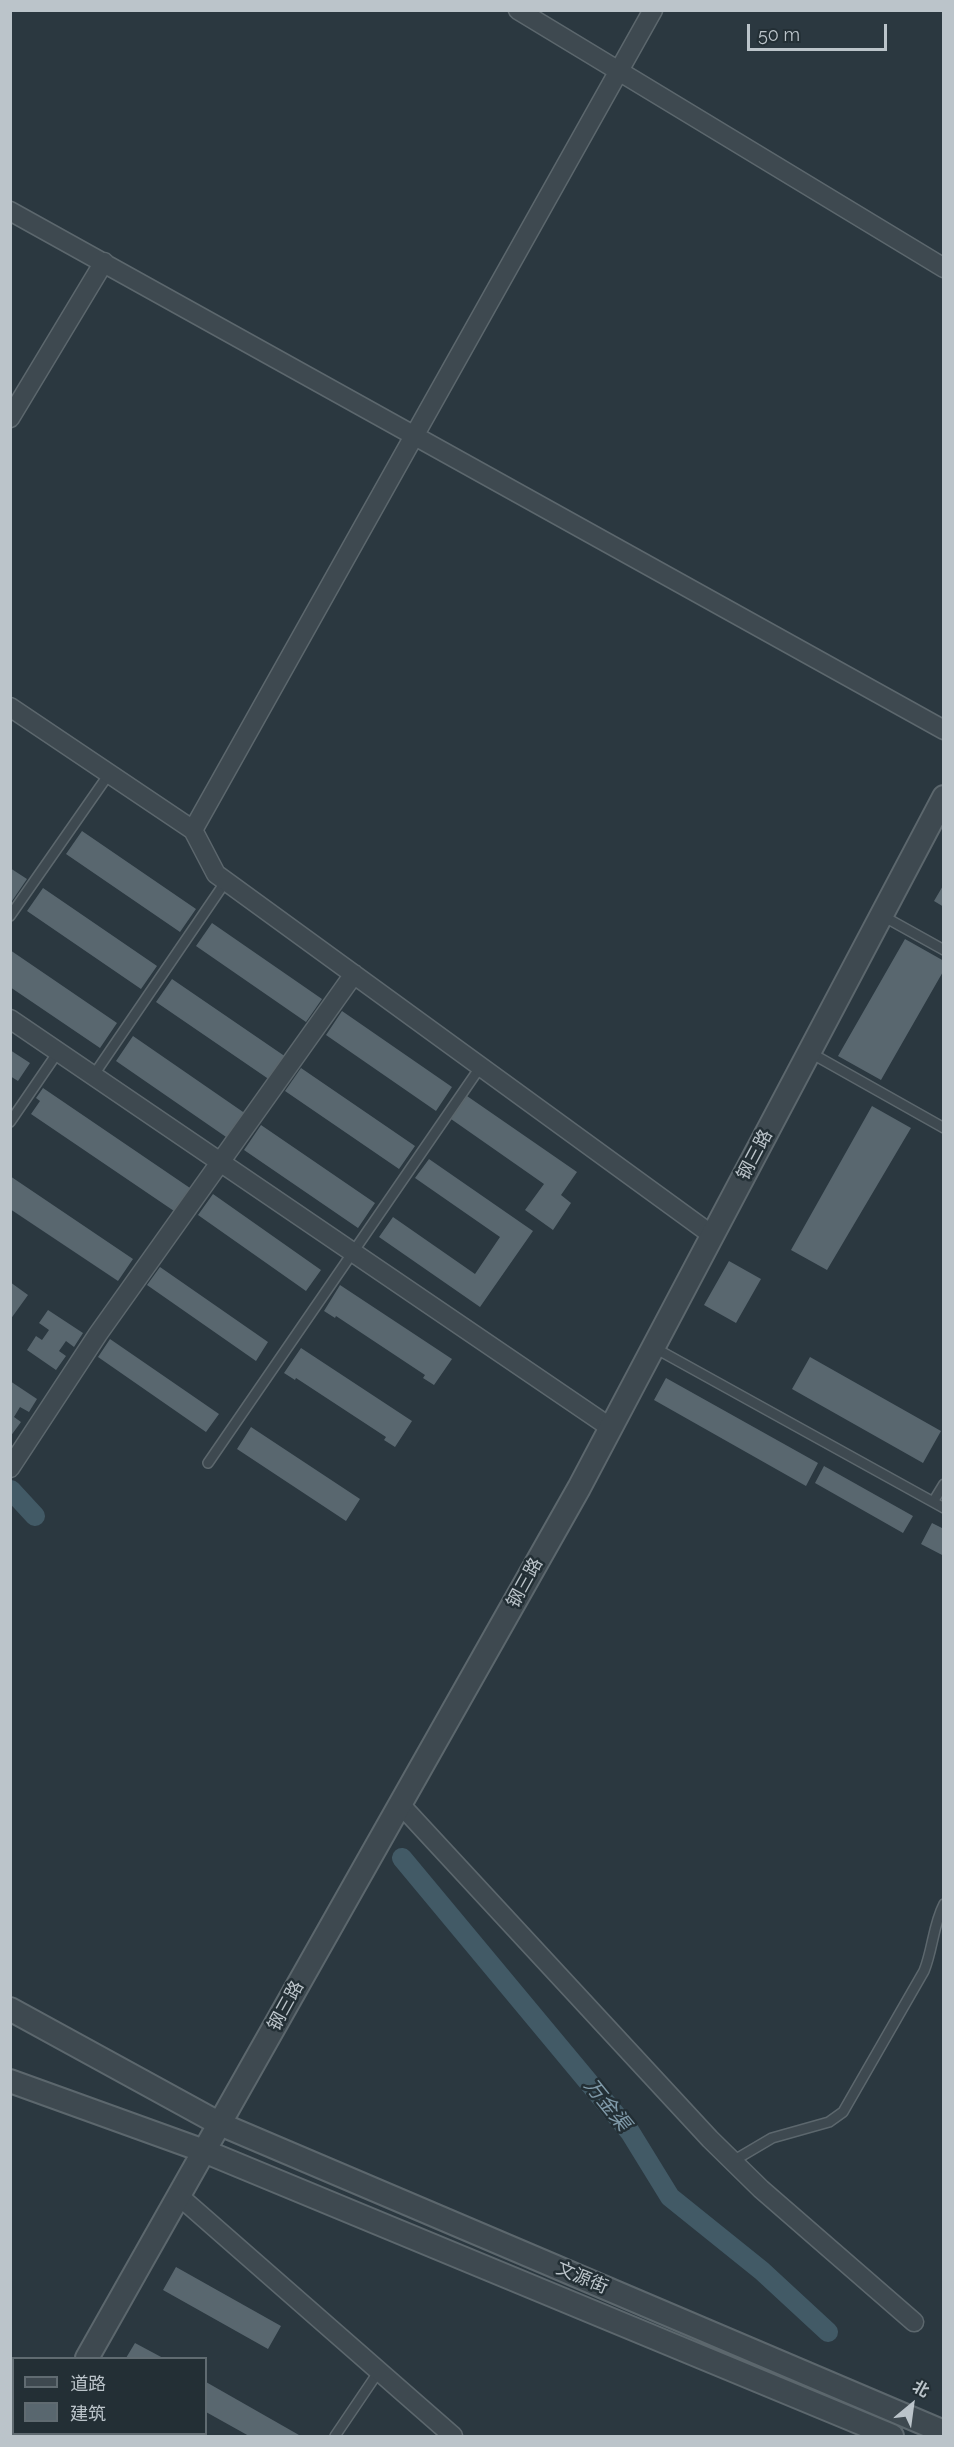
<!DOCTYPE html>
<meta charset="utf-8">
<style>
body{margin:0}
#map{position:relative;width:954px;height:2447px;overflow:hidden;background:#2b3840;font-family:Raleway,"Noto Sans SC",sans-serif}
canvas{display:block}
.frame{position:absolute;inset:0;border:12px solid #bbc4ca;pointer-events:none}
.legend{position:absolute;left:12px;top:2357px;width:195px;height:78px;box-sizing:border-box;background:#232f35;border:2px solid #606b71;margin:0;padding:8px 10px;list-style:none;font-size:18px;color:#bbc4ca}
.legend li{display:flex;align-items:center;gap:12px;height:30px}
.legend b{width:30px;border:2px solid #606b71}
.north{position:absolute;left:882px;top:2375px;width:60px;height:60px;-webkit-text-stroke:4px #232f35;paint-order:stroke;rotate:29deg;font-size:16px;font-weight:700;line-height:24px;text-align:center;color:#bbc4ca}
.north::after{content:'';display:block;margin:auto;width:21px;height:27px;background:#bbc4ca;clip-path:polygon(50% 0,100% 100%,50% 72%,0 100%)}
.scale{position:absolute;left:747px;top:24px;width:140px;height:27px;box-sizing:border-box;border:3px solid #bbc4ca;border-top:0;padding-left:8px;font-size:18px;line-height:21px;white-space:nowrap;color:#bbc4ca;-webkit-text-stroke:4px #232f35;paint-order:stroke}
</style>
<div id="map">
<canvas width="954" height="2447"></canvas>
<div class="frame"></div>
<ul class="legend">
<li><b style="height:8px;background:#3e4950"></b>道路</li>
<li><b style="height:16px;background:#59676f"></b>建筑</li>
</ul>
<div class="north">北</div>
<div class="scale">50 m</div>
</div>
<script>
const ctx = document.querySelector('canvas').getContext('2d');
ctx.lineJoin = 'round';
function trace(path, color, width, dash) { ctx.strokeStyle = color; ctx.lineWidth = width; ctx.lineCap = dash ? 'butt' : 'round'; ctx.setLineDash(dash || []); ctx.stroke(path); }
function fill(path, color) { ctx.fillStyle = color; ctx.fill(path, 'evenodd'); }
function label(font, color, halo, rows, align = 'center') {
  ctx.font = font + ' Raleway,"Noto Sans SC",sans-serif'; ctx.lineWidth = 5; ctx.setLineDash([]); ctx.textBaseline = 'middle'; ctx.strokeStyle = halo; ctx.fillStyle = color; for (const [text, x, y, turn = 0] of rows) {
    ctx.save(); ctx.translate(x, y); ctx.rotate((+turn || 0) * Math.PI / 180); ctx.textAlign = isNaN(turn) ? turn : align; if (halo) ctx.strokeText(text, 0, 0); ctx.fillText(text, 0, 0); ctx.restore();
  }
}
const canal = new Path2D(`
 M11,1490L35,1516
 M402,1858L630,2132L670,2197L762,2271L828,2332`);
const building = new Path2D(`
 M82,831L196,909L180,932L66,854Z
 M10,868L27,879L12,901L10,900Z
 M944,884V907L934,901Z
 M43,888L157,966L141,989L27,911Z
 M212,923L322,999L306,1022L196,946Z
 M905,939L944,961V970L881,1080L838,1056Z
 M10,950L117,1023L100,1048L10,987Z
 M172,979L286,1057L270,1080L156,1002Z
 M342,1011L452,1087L436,1111L326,1035Z
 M133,1036L246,1114L229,1139L116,1061Z
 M10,1050L30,1063L18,1081L10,1076Z
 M301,1068L415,1146L399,1169L285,1091Z
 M43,1088L190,1188L174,1211L31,1114L40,1101L36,1098Z
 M467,1096L577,1172L561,1195L571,1203L553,1230L525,1210L544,1184L451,1119Z
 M872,1106L911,1128L827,1270L791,1250Z
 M261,1125L375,1203L358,1228L244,1150Z
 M429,1159L533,1231L480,1307L379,1237L393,1217L475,1274L500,1237L415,1178Z
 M10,1176L133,1259L118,1281L10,1209Z
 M213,1194L321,1270L306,1291L198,1215Z
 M729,1261L761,1279L736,1323L704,1305Z
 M160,1267L268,1342L256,1361L147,1285Z
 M10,1282L28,1295L10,1320Z
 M340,1285L452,1359L434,1385L423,1378L425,1375L336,1316L335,1318L324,1311Z
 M48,1310L83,1333L74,1347L66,1341L59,1351L66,1356L56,1370L27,1350L36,1336L42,1340L49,1330L39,1323Z
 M110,1339L219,1414L206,1432L98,1357Z
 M301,1348L412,1421L395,1447L384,1440L386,1437L296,1378L295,1380L284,1373Z
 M810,1357L941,1431L923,1463L792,1389Z
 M666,1378L818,1463L806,1486L654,1400Z
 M10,1381L37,1399L29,1412L20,1407L14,1417L21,1422L10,1437Z
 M251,1427L360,1499L346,1521L237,1449Z
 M824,1466L913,1516L903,1533L815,1483Z
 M932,1523L944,1529V1556L921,1544Z
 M176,2267L281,2326L268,2349L163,2290Z
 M135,2343L163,2358H126Z
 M206,2382L299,2435L298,2436H249L206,2412Z
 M84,2434H128L133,2436H82Z`);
const service = new Path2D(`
 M881,915L944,950
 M10,916L109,774
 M809,1052L944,1128
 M93,1076L226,881
 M10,1122L58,1052
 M653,1347L944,1508
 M208,1463L481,1066
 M933,1502L944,1484
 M733,2161L772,2138L829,2122L843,2112L924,1971C933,1949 933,1925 944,1904
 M335,2436L379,2371`);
const minor = new Path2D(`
 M518,10L944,268
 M10,211L944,730
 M10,418L104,262
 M10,707L193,830L216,874L712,1235
 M193,830L653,10
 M10,1019L611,1428
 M10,1468L98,1334L354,974
 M400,1804L710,2139L761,2189L914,2322
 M179,2196L453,2436`);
const tertiary = new Path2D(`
 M10,2009L220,2124L944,2432
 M10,2081L204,2151L892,2436
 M87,2358L579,1488L944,797
 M43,2436L45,2434`);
const streetNames = [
 ["钢三路",755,1155,-62],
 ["钢三路",525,1583,-61],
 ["钢三路",286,2006,-61],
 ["文源街",582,2278,23]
];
const waterNames = [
 ["万金渠",607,2105,51]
];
trace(canal, '#425a66', 20);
fill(building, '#59676f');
trace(service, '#5c676d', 12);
trace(minor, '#5c676d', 21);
trace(tertiary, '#5c676d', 26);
trace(service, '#3e4950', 9);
trace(minor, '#3e4950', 18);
trace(tertiary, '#3e4950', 22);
label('18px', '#bbc4ca', '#232f35', streetNames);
label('italic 20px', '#809aa9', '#232f35', waterNames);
</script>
